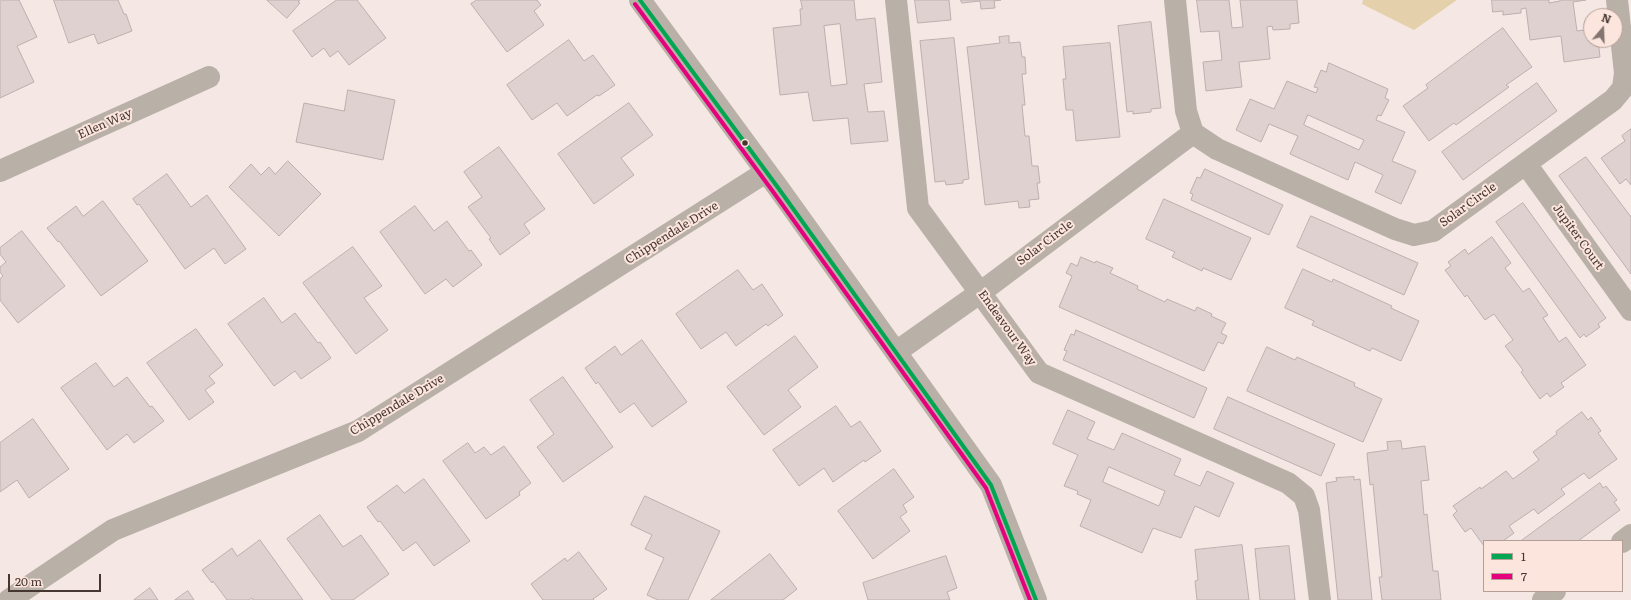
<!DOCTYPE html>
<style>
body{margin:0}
#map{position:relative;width:1631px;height:600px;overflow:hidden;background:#f5e8e4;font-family:Literata,serif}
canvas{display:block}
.legend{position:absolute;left:1483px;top:540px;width:140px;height:52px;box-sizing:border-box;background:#fce5dd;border:1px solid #b39f98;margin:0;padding:5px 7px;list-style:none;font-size:12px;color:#453631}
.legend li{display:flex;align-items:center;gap:8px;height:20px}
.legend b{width:20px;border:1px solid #b39f98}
.north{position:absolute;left:1583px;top:8px;width:40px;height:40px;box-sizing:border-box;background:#fce5dd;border:1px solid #b39f98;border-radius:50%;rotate:19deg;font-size:11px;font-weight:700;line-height:16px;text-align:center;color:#453631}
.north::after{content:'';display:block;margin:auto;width:14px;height:18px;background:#837470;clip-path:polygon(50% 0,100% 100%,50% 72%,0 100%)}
.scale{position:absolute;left:8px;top:574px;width:93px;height:18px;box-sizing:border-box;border:2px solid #453631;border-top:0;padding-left:5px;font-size:12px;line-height:14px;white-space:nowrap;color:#453631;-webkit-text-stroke:3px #fce5dd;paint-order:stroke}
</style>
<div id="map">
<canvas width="1631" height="600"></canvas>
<ul class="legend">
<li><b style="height:5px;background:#00a651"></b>1</li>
<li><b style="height:5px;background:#e5007d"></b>7</li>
</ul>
<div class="north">N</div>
<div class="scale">20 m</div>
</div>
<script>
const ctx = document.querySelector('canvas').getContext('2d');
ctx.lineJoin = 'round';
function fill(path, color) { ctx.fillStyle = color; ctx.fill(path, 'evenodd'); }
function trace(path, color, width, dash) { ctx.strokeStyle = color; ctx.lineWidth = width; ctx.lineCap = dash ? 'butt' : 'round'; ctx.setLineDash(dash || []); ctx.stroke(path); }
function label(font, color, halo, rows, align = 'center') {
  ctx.font = font + ' Literata,serif'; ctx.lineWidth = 4; ctx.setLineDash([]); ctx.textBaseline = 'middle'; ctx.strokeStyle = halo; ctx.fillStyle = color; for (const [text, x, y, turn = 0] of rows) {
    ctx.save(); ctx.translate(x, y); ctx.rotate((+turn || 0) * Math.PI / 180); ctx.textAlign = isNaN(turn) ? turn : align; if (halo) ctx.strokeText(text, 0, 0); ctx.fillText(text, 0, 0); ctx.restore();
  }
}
const green = new Path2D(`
 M1363,0H1457L1414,30L1362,4Z`);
const building = new Path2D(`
 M1,0H19L37,37L17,46L34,82L0,98V1Z
 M54,0H118L124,14H126L132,31L98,44L94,34L69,43Z
 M267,0H300L298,2L300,3L287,18Z
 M337,0H357L386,38L349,65L338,51L330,57L324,48L312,57L293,31Z
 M477,0H537L541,5L534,11L544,25L507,52L471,4Z
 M801,0H854L856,20L875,18L882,82L864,84L868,112L884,111L888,141L851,144L848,118L813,121L808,92L780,95L773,28L801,25L800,9H802ZM840,24L847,84L831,86L824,26Z
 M915,0H949L951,20L918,23Z
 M961,0H1001L994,1L995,8L981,9L980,1L962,3Z
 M1197,0H1229L1232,28L1243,27L1240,0H1297L1299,23L1290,24V29L1273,30L1272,26L1267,27L1270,59L1239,62L1242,87L1206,91L1203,62L1222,60L1219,31L1201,32Z
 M1492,0H1549V3L1560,1V0H1586L1573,2L1577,31L1591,29V40H1598L1600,57L1564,62L1561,36L1530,40L1526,8L1521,9V13L1503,15V11L1493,12Z
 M1151,22L1161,108L1151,109V112L1133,114V111L1127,112L1118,26Z
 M1503,28L1532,67L1506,85L1509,87L1456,125L1454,123L1429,141L1403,106L1428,88L1426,85Z
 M1009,36V43L1020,42L1022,57H1025L1026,74H1022L1025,105H1022L1025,136H1029L1032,166H1038L1040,183H1037L1039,199L1029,200L1030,207L1019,208L1018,201L985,205L967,47L1000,43L999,37Z
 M954,38L969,179L963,180V183L946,185L945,181L935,182L920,41Z
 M569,40L584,61L593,55L615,85L599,96L597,95L567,116L557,103L532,120L507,85Z
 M1110,43L1120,137L1076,141L1073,110H1066L1063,79H1066L1063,47Z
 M1329,63L1388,89L1385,98L1389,100L1381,116L1378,115L1376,120L1405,132L1392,161L1416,171L1401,204L1375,192L1383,175L1355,162L1348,180L1290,154L1298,136L1269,124L1261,142L1236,130L1250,99L1274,109L1287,81L1316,93L1318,88L1314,87L1321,70L1326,72ZM1308,115L1364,140L1359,150L1304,125Z
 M1537,83L1557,111L1463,180L1442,152Z
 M348,90L395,100L383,160L296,142L304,103L344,111Z
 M629,103L653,135L621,158L634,175L594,204L558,154Z
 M1631,129V185L1626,179L1620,184L1601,158L1625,141L1622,136Z
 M499,147L545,209L524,224L530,233L500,255L489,239L491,238L468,207L482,197L464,172Z
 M1586,157L1631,217V274L1559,176Z
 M288,161L321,194L279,236L229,187L251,164L261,175L269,167L275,174Z
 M1205,169L1283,205L1269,235L1191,200L1193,194L1190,193L1197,177L1200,178Z
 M167,174L191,207L207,195L246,249L225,264L214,248L185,269L139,204L137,205L133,199Z
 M1164,199L1251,238L1231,280L1203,268L1202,271L1172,257L1175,252L1146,239Z
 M103,201L148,261L101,296L59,241L58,242L47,228L76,206L83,216Z
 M1523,203L1606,318L1598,324L1600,327L1586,337L1584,334L1580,338L1496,222Z
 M415,206L434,231L447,221L469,251L471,250L482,265L453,287L446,279L425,294L380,232Z
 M1311,216L1418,263L1404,295L1297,247Z
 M22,231L65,286L18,323L0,300V279L3,276L0,272V267L6,262L0,254V248Z
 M1492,237L1511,263L1505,268L1523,292L1529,288L1548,315L1543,318L1559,342L1566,337L1586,365L1561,383L1564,387L1550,397L1547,393L1540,399L1521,372L1523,370L1505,346L1513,340L1494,314L1485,320L1467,295L1465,297L1445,270L1451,266L1448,262L1465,249L1468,254Z
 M353,247L382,286L364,298L388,330L356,354L303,283Z
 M1081,257L1095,263L1096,261L1113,268L1110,273L1138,286L1137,289L1165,302L1167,299L1195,311L1197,307L1212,314L1211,316L1226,323L1221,333L1227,336L1223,344L1218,342L1204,371L1059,307L1072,276L1066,273L1071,263L1077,266Z
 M1303,269L1332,282L1333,279L1392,306L1391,308L1419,321L1401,361L1372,348L1370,351L1312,325L1314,321L1285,308Z
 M738,270L753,290L762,284L783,315L768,326L766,324L736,346L726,332L701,349L676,314Z
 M264,298L282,323L295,313L318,343L320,342L331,358L301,379L295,371L274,386L228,324Z
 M196,329L223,365L209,376L215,383L205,390L214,402L189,420L147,363Z
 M1076,330L1207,388L1194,418L1063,360L1067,351L1064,350L1071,334L1074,335Z
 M795,336L818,367L788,390L801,407L764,435L727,387Z
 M642,340L687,402L652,427L634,403L620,413L598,382L596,384L585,368L615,346L621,355Z
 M1267,347L1295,360L1297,357L1355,383L1354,386L1382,399L1363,442L1247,391Z
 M96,363L114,387L127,377L150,407L152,406L164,421L134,443L127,434L107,450L61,388Z
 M563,377L613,447L563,482L537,447L554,434L530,400Z
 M1228,397L1335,444L1321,476L1214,429Z
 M836,406L851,427L860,421L881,451L865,462L864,460L833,482L824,468L799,486L773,450Z
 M1068,410L1095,422L1087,439L1114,450L1122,433L1181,459L1174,475L1200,486L1207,471L1234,483L1219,517L1195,506L1181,538L1153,528L1142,553L1080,526L1091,500L1077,494L1078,491L1064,486L1078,455L1053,444ZM1109,467L1165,491L1159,506L1103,482Z
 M1582,412L1588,420L1591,417L1601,431L1598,433L1617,459L1589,479L1584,473L1561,489L1565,494L1538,514L1534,509L1509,526L1514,533L1503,541H1484V546L1471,528L1465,532L1453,515L1457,511L1453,506L1480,487L1481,489L1506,471L1513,479L1539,460L1533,452L1557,434L1556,432Z
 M33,419L69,469L29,498L17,480L0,492V443Z
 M1401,441L1402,449L1425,446L1429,480L1421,481L1424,515L1427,514L1433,571H1438L1441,600H1382L1379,577H1382L1373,484L1370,485L1367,453L1388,450L1387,442Z
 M468,443L475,453L484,447L491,455L504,446L531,483L519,492L520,495L486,519L443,461Z
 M894,469L914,497L903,505L907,512L900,517L910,531L873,559L838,511Z
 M1354,477V480L1360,479L1372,600H1338L1326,483L1337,481L1336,478Z
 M424,479L470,541L434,566L416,542L403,551L380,521L378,522L367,507L397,485L404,493Z
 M1600,483L1603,488L1606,486L1617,500L1614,502L1620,510L1578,541H1521Z
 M645,496L720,531L688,600H658L647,595L664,558L645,549L652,535L631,525Z
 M320,515L343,547L361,535L389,574L353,600H332L287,539Z
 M260,540L303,600H253L252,598L249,600H227L213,581L212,583L202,570L232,548L237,556Z
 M1242,545L1249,600H1197L1195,581L1198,580L1195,550Z
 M1289,546L1295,600H1260L1255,549Z
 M579,552L607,589L593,599L594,600H543L531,584L565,558L567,561Z
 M770,554L797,589L783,600H711Z
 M946,556L957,588L947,592L950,600H868L863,583Z
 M150,588L158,600H134Z
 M188,591L194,600H175Z`);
const minor = new Path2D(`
 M640,0L779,189L991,485L1036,600
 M896,0L918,208L1039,373L1288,483L1304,496L1309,510L1320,600
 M1175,0L1186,111L1193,133L1217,149L1395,229L1414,235L1433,231L1613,100L1623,88L1625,73L1617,0
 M1526,164L1631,310
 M0,171L209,77
 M896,352L981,292L1193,133
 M1622,542L1631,535
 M9,600L113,530L358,431L766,172
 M1543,600L1555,591`);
const bus1 = new Path2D(`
 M640,0L779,189L991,485L1036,600`);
const bus2 = new Path2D(`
 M635,4L774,193L986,488L1030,600`);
const markers = [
 [745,143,3.5,"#453631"]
];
const streetNames = [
 ["Ellen Way",105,124,-24],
 ["Solar Circle",1468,205,-36],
 ["Chippendale Drive",672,233,-32],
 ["Jupiter Court",1578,237,54],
 ["Solar Circle",1045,243,-37],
 ["Endeavour Way",1007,328,54],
 ["Chippendale Drive",397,405,-31]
];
fill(green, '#e4d0ab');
fill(building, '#ded1cf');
trace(building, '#bcafae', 1);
trace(minor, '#b9b0a8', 22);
trace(bus1, '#00a651', 4);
trace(bus2, '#e5007d', 4);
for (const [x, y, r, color] of markers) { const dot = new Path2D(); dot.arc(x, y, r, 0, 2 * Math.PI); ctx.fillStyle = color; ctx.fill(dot); trace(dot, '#fce5dd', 1.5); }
label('12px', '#453631', '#fce5dd', streetNames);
</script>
